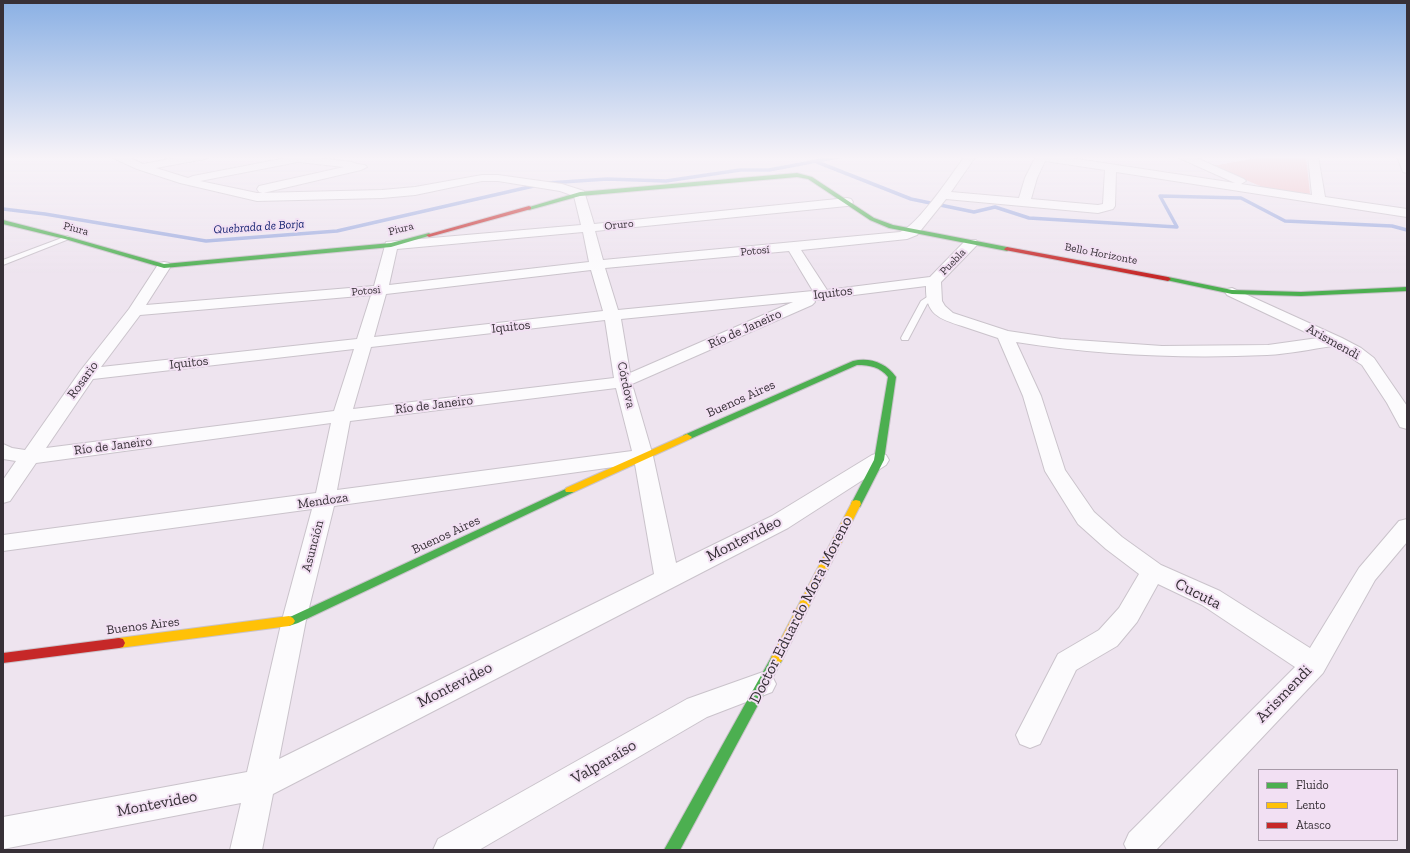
<!DOCTYPE html>
<meta charset="utf-8">
<style>
body{margin:0}
#map{position:relative;width:1410px;height:853px;overflow:hidden;background:#eee4ef;font-family:"Zilla Slab",serif}
canvas{display:block}
.frame{position:absolute;inset:0;border:4px solid #373037;pointer-events:none}
.legend{position:absolute;left:1258px;top:769px;width:140px;height:72px;box-sizing:border-box;background:#f2e0f3;border:1px solid #a79aa8;margin:0;padding:5px 7px;list-style:none;font-size:12px;color:#373037}
.legend li{display:flex;align-items:center;gap:8px;height:20px}
.legend b{width:20px;border:1px solid #a79aa8}
</style>
<div id="map">
<canvas width="1410" height="853"></canvas>
<div class="frame"></div>
<ul class="legend">
<li><b style="height:5px;background:#4caf50"></b>Fluido</li>
<li><b style="height:5px;background:#ffc107"></b>Lento</li>
<li><b style="height:5px;background:#c62828"></b>Atasco</li>
</ul>
</div>
<script>
const ctx = document.querySelector('canvas').getContext('2d');
ctx.lineJoin = 'round';
function fill(path, color) { ctx.fillStyle = color; ctx.fill(path, 'evenodd'); }
function trace(path, color, width, dash) { ctx.strokeStyle = color; ctx.lineWidth = width; ctx.lineCap = dash ? 'butt' : 'round'; ctx.setLineDash(dash || []); ctx.stroke(path); }
function label(font, color, halo, rows, align = 'center') {
  ctx.font = font + ' "Zilla Slab",serif'; ctx.lineWidth = 4; ctx.setLineDash([]); ctx.textBaseline = 'middle'; ctx.strokeStyle = halo; ctx.fillStyle = color; for (const [text, x, y, turn = 0] of rows) {
    ctx.save(); ctx.translate(x, y); ctx.rotate((+turn || 0) * Math.PI / 180); ctx.textAlign = isNaN(turn) ? turn : align; if (halo) ctx.strokeText(text, 0, 0); ctx.fillText(text, 0, 0); ctx.restore();
  }
}
const green = new Path2D(`
 M1267,156H1306L1310,194L1265,188L1212,166Z`);
const stream = new Path2D(`
 M817,162L911,199L974,212L995,207L1029,218L1177,227L1160,196L1241,198L1285,221L1392,226L1407,230
 M548,183L607,179L666,181L740,170H769L843,156
 M3,209L45,214L206,241L337,231L538,185`);
const lane = new Path2D(`
 M67,236L69,237V239L3,265V260Z
 M930,295H936L937,297L927,304L908,340H902L901,338L921,301Z`);
const street = new Path2D(`
 M112,156H126L143,164L186,156H210L205,159L156,168L188,178L193,176L286,158L285,156H301L352,162L357,164L365,165L367,167L361,170L263,193L259,192L257,189L259,186L344,167L298,162L200,181L257,193L382,190L415,187L482,175H498L562,184L584,191L594,224L847,198L851,199L853,202L851,205L847,206L595,231L603,260L900,232C918,225 952,174 965,156H976L951,192L1019,198L1025,178L1036,156H1057L1235,183L1179,158L1178,156H1192L1244,179L1246,181L1241,184L1312,195L1308,156H1318L1325,197L1407,209V217L1116,172L1115,206L1113,209L1098,213L946,199L917,235L907,239L801,250L827,290L930,277L966,240H976L978,243L976,246L941,282L942,301L945,306L953,313L1008,331L1061,339L1162,346L1268,345L1318,338L1227,295L1225,292L1227,289L1232,288L1342,338L1361,348L1374,358L1407,406V429L1400,427L1387,403L1362,365L1333,346C1311,349 1289,354 1267,355C1183,359 1099,355 1016,342L1041,396L1065,470L1094,512L1122,537L1161,565L1220,591L1310,648L1359,568L1399,521L1407,519V542L1375,580L1323,673L1156,850H1127L1124,844L1129,833L1295,667L1202,605L1158,584L1137,622L1117,646L1076,670L1040,744L1030,748L1020,744L1016,735L1058,654L1099,630L1119,608L1139,574L1106,549L1078,524L1045,471L1023,396L998,338C986,334 974,330 962,326C939,319 925,314 926,286L814,300L815,302L812,305L632,384L653,456L676,563L772,516L872,455L879,453L886,455L889,460L886,465L788,528L273,794L262,850H230L241,803L3,849V817L247,772L282,620L312,509L3,551V535L316,493L331,423L36,463L10,501L3,503V480L16,461L3,459V444L12,448L25,450L81,370L129,309L159,263L164,262L169,263L171,266L146,305L374,286L386,242L581,225L574,196L560,191L498,181H482L415,195L382,198L257,201L180,183L137,169L113,158ZM1045,161L1105,170L1103,204L1098,205L1031,199L1037,178ZM583,232L589,262L389,285L397,249ZM789,251L813,291L618,310L605,268ZM591,270L603,311L374,337L386,294ZM371,295L357,339L101,367L140,315ZM793,302L630,373L621,319ZM605,320L614,378L353,409L371,347ZM354,349L334,411L46,448L93,379ZM616,388L632,451L337,490L350,421ZM635,464L654,574L279,759L306,620L334,506Z
 M1397,156H1407V173L1403,172Z
 M763,672L772,676L776,684L772,692L707,717L479,850H433L438,839L687,699Z`);
const fast = new Path2D(`
 M797,173L812,177L874,218L893,225L1007,247L1010,249L1007,251L889,228L870,220L808,179L797,177L580,196L529,210L526,208L580,192Z
 M3,220L69,237L164,264L391,243L429,233L432,235L391,247L164,268L65,239L3,224Z
 M1168,277L1232,290L1301,292L1407,287V291L1301,296L1232,294L1166,280V278Z
 M853,361C870,357 886,363 896,377L884,460L860,507H852L851,504L874,460L888,377C880,367 870,365 857,365L690,439H684L682,437L684,435Z
 M570,487L574,488L575,490L574,492L298,623L289,626L285,624L283,621L285,618L292,616Z
 M777,653L781,654L783,658L781,662L680,850H664L773,654Z`);
const slow = new Path2D(`
 M687,434L692,437L690,439L574,492H566L565,490L566,488Z
 M856,500L860,501L861,504L781,662L777,663L773,662L771,658L773,654L851,504L852,501Z
 M289,616L293,618L295,621L293,624L289,626L119,648L115,647L113,643L115,639L119,638Z`);
const jam = new Path2D(`
 M529,206L531,207V209L429,237L426,235Z
 M1007,247L1168,277L1171,279L1168,281L1005,250L1004,249Z
 M119,638L123,639L125,643L123,647L119,648L3,663V653Z`);
const farStreetnames = [
 ["Oruro",619,225,-6],
 ["Piura",76,229,15],
 ["Piura",401,229,-14],
 ["Potosí",755,251,-5],
 ["Bello Horizonte",1101,254,11],
 ["Puebla",953,262,-46],
 ["Potosi",366,291,-5]
];
const farWaternames = [
 ["Quebrada de Borja",259,227,-4]
];
const streetNames = [
 ["Iquitos",833,293,-7],
 ["Iquitos",511,327,-6],
 ["Río de Janeiro",745,329,-24],
 ["Arismendi",1333,342,29],
 ["Iquitos",189,363,-6],
 ["Rosario",83,380,-54],
 ["Córdova",626,385,78],
 ["Buenos Aires",741,399,-24],
 ["Río de Janeiro",434,405,-7],
 ["Río de Janeiro",113,446,-7],
 ["Mendoza",323,501,-8],
 ["Buenos Aires",446,535,-25],
 ["Asunción",313,546,-75],
 ["Buenos Aires",143,626,-7]
];
const nearStreetnames = [
 ["Montevideo",744,539,-27],
 ["Cucuta",1198,594,27],
 ["Doctor Eduardo Mora Moreno",801,610,-63],
 ["Montevideo",455,685,-27],
 ["Arismendi",1284,694,-46],
 ["Valparaíso",604,762,-30],
 ["Montevideo",157,804,-11]
];
fill(green, '#f2bfc4');
trace(stream, '#9dabdf', 3.5);
trace(lane, '#cac3cb', 2);
trace(street, '#cac3cb', 2);
trace(fast, '#cac3cb', 2);
trace(slow, '#cac3cb', 2);
trace(jam, '#cac3cb', 2);
fill(lane, '#fcfbfd');
fill(street, '#fcfbfd');
fill(fast, '#4caf50');
fill(slow, '#ffc107');
fill(jam, '#c62828');
const sky = ctx.createLinearGradient(0, 0, 0, 276);
sky.addColorStop(0, '#8ab0e4');
sky.addColorStop(0.57, '#f7f3f8');
sky.addColorStop(1, '#f7f3f800');
ctx.fillStyle = sky;
ctx.fillRect(0, 0, 1410, 276);
label('11px', '#373037', '#f2e0f3', farStreetnames);
label('italic 12px', '#111f6f', '#f2e0f3', farWaternames);
label('13px', '#373037', '#f2e0f3', streetNames);
label('16px', '#373037', '#f2e0f3', nearStreetnames);
</script>
